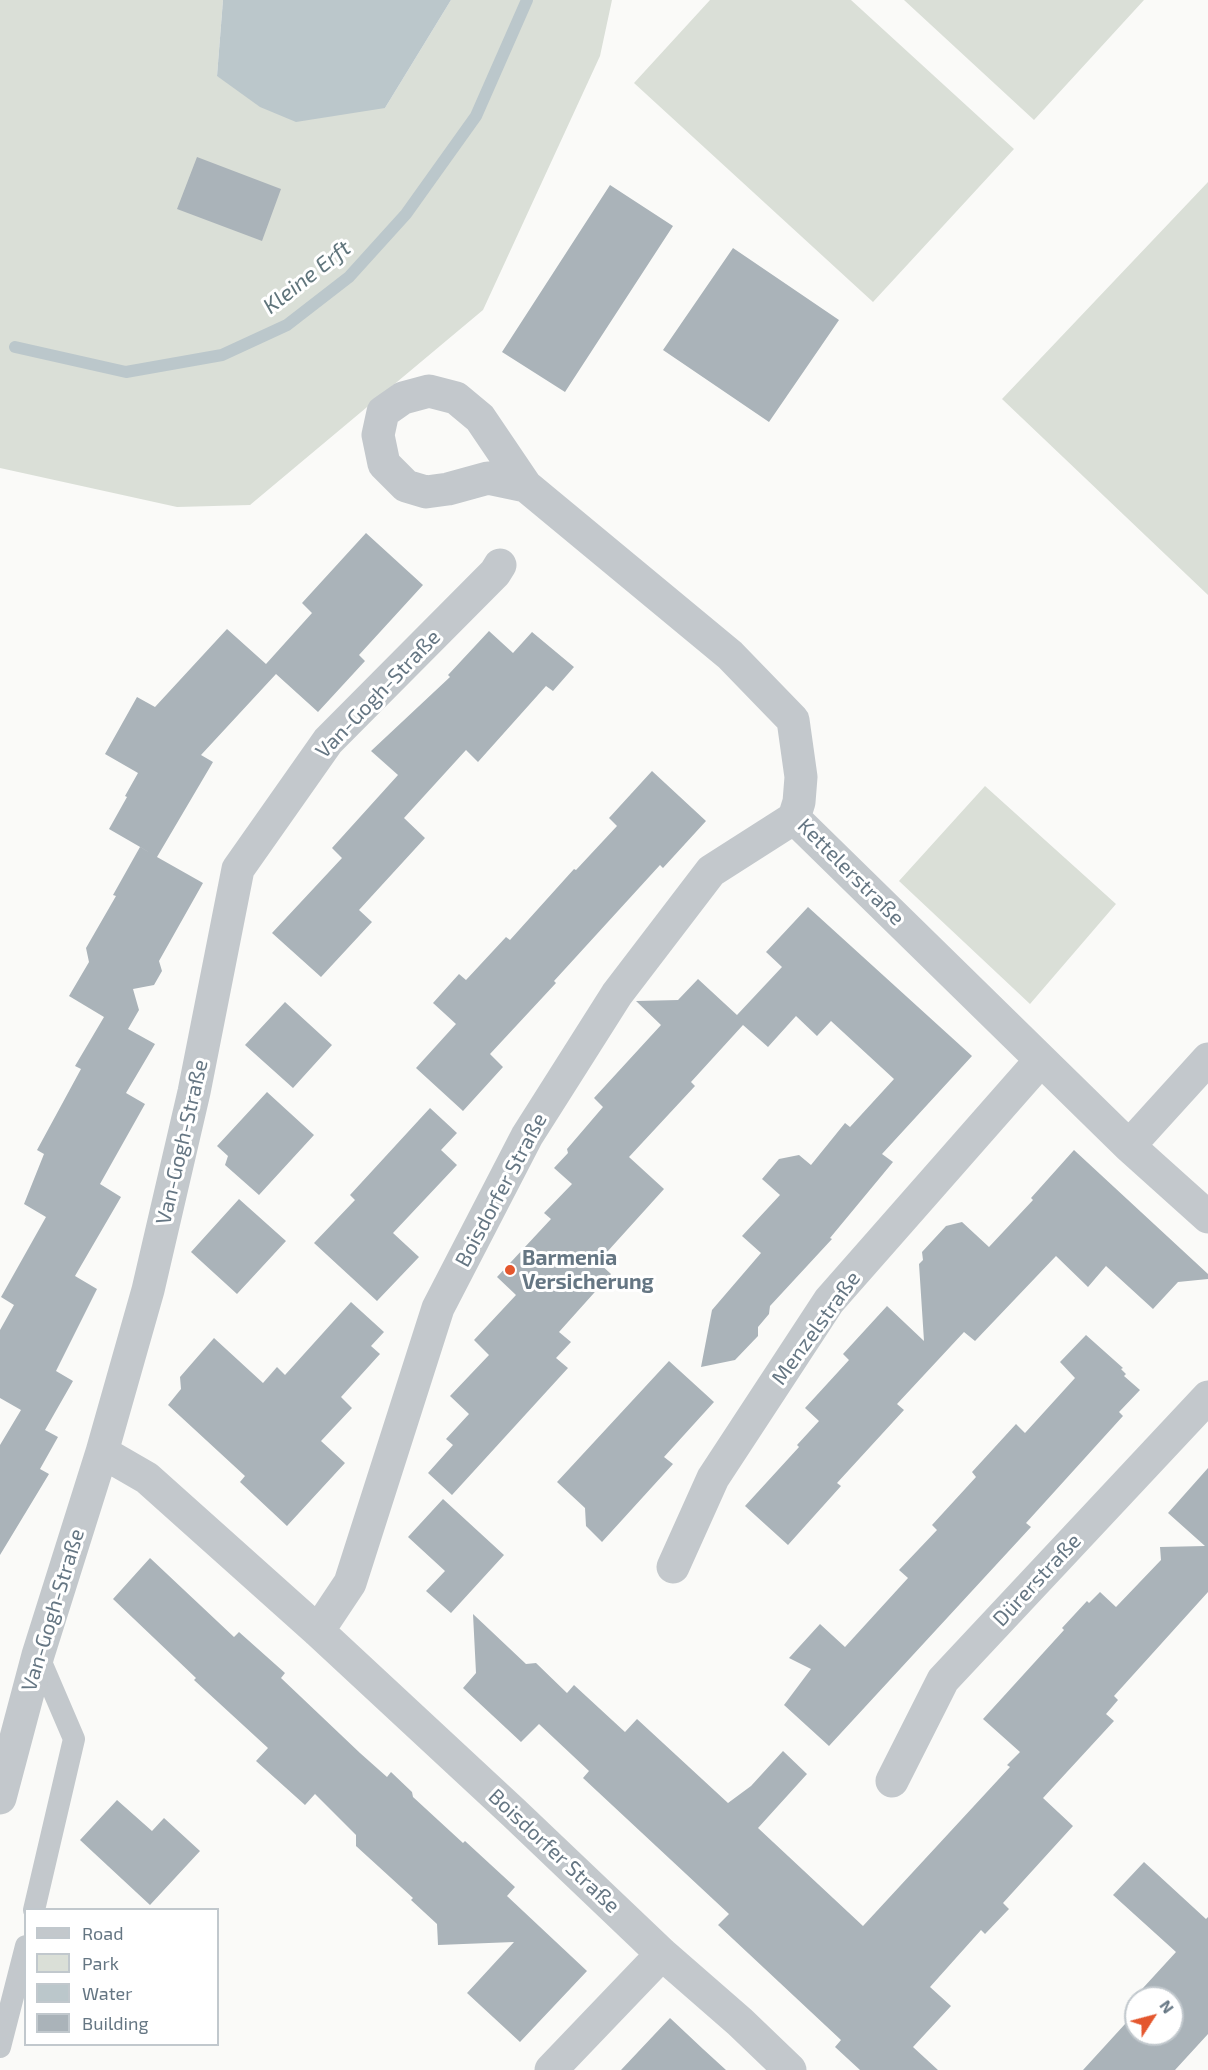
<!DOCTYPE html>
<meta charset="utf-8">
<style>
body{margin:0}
#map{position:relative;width:1208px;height:2070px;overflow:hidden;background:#fafaf8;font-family:"Exo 2",sans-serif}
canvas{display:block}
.legend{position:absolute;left:24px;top:1908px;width:195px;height:138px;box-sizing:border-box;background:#fff;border:2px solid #c1c8cd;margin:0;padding:8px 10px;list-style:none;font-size:18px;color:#657683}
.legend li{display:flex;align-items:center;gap:12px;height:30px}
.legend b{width:30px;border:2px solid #c1c8cd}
.north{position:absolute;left:1124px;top:1986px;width:60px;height:60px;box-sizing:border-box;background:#fff;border:2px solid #c1c8cd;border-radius:50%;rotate:54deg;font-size:16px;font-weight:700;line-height:24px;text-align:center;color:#657683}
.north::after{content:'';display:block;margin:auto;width:21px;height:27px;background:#e4572e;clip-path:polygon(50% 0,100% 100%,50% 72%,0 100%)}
</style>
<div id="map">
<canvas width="1208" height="2070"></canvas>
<ul class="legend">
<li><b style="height:8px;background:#c3c8cc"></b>Road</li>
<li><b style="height:16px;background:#dadfd7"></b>Park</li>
<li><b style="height:16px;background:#bbc7cb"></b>Water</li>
<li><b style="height:16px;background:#aab3b9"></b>Building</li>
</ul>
<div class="north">N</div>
</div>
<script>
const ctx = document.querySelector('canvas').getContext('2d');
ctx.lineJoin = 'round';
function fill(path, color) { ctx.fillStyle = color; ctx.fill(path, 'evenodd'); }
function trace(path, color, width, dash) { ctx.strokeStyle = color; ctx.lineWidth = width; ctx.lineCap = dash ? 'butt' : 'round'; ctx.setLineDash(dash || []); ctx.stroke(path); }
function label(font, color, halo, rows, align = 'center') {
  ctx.font = font + ' "Exo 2",sans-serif'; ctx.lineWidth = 6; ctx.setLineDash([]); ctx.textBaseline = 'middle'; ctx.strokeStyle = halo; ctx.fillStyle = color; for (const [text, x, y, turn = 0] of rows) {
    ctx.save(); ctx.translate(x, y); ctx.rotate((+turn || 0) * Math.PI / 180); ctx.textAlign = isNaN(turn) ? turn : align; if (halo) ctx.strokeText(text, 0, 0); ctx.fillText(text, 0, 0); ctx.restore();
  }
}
const green = new Path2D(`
 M0,0H223L217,76L385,108L451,0H612L600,56L483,310L250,505L177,507L0,468Z
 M710,0H851L1014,149L873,302L634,83Z
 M904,0H1144L1034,120Z
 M1208,182V595L1002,399Z
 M985,786L1116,904L1030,1004L899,881Z`);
const water = new Path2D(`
 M223,0H451L385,108L296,122L260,107L217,76Z`);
const stream = new Path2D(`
 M15,347L126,372L222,355L287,325L349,277L406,214L476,116L527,0`);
const building = new Path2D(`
 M197,157L281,189L262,241L177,209Z
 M610,185L673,226L565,392L502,352Z
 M733,248L839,320L769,422L663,350Z
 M366,533L423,585L359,655L365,661L318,712L276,674L201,755L213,762L157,857L203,883L159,961L162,971L154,985L133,989L139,1010L128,1029L155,1044L126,1093L145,1104L100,1184L121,1197L75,1276L97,1289L56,1371L73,1381L45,1430L58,1437L40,1469L49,1474L0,1555V1445L21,1410L0,1398V1330L14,1305L1,1297L46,1217L24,1204L44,1154L37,1150L81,1069L75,1066L104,1017L69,996L89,962L86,948L116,896L113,895L140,847L154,855L109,829L127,797L125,796L138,773L105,754L137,697L155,707L227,629L266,664L312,613L302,603Z
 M489,631L513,653L532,632L574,667L553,691L546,686L478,762L466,750L404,818L425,838L359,910L372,922L321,977L272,933L342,858L332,848L398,775L371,751L450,677L448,675Z
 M652,771L706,821L663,868L660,865L554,981L556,983L490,1054L503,1067L463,1111L416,1068L456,1024L433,1003L459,974L466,980L506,937L510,940L574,869L576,870L617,826L609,818Z
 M808,907L972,1056L882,1154L893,1162L830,1238L832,1239L770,1306L769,1314L758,1327V1336L735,1360L701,1367L712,1310L761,1253L742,1236L780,1195L762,1179L779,1159L799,1155L811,1165L845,1123L850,1127L894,1079L831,1021L817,1036L796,1016L768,1047L743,1025L691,1082L695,1086L629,1157L664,1189L598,1262L611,1274L559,1332L571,1342L556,1358L568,1368L452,1495L428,1473L453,1445L446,1439L469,1414L450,1396L489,1355L474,1340L516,1295L497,1277L551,1219L544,1213L572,1184L554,1168L568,1153L567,1149L603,1107L594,1098L661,1025L636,1001L678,1000L698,979L737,1015L782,967L766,952Z
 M285,1002L332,1045L293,1088L245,1045Z
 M267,1092L314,1135L259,1195L225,1165L228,1156L217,1146Z
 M430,1108L457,1133L441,1150L457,1165L393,1233L419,1257L377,1301L314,1243L355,1200L350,1195Z
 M1074,1150L1208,1274V1279L1178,1282L1153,1309L1106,1266L1088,1287L1056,1256L975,1341L964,1332L897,1404L904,1410L837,1483L841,1486L788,1545L745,1506L799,1447L797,1445L819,1421L805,1408L849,1360L843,1354L887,1306L924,1341L919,1264L923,1260L922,1252L946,1226L962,1222L989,1247L1033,1200L1031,1198Z
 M239,1199L286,1241L237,1294L191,1252Z
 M351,1302L384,1332L371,1346L380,1354L341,1397L352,1408L321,1441L345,1463L287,1526L240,1482L245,1476L168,1405L181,1389L180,1377L214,1338L263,1383L277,1367L285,1375Z
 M1086,1335L1123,1368L1121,1369L1126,1374L1124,1376L1140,1390L1119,1412L1123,1416L1026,1523L1031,1527L829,1746L784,1705L811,1669L789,1658L820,1624L845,1647L908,1578L899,1570L937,1530L932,1525L976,1477L972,1472L1016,1424L1025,1433L1075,1378L1060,1362Z
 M669,1361L714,1402L664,1457L673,1464L602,1542L586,1526L585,1508L557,1482Z
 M1208,1468V1592L1114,1696L1118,1700L1106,1714L1114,1721L1043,1798L1073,1826L1003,1903L1009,1909L985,1934L981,1930L930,1987L951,2006L913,2047L938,2070H860L835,2047L841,2040L718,1925L729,1914L583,1778L589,1771L539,1724L521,1742L463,1688L476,1673L473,1614L526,1664L536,1663L567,1693L574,1685L625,1732L637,1719L728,1803L751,1786L783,1751L807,1774L758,1828L863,1926L1010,1767L1007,1765L1020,1752L983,1719L1064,1630L1062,1628L1087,1601L1089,1603L1100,1592L1116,1607L1161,1560L1160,1547L1205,1546L1168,1513Z
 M443,1499L504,1555L451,1613L426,1591L445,1571L408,1537Z
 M150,1558L234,1637L239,1632L285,1673L281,1678L360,1753L387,1777L391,1772L412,1792L413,1797L463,1843L465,1841L515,1887L507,1896L587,1971L520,2042L467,1993L514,1942L438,1945L437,1924L411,1900L413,1898L356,1846V1835L315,1794L305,1805L256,1761L268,1748L194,1680L196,1678L113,1599Z
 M117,1800L152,1831L164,1818L200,1851L150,1905L80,1840Z
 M1144,1862L1206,1919L1208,1917V2034L1175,2070H1083L1136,2012V2034H1172V1998H1136V2003L1132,2000L1176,1952L1113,1895Z
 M670,2018L703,2049L726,2070H621Z`);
const lane = new Path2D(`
 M34,1910L74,1739L38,1655
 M0,2047L26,1946`);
const street = new Path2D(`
 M526,486L488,478L448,489L426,492L406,486L384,464L378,435L383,412L403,398L429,391L456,398L480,418L526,486L730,655L793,720L801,777L799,802L794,818L1129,1146L1208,1217
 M1129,1146L1208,1059
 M102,1452L147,1478L318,1631L514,1813L662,1954L740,2022L790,2070
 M673,1567L713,1478L829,1301L1041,1060
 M318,1631L350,1583L438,1308L527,1136L617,994L711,871L794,818
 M892,1781L943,1680L1208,1397
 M0,1798L38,1655L102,1452L148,1290L194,1092L238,869L328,741L495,573L500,565
 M551,2070L662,1954`);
const markers = [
 [510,1270,6,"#e4572e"]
];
const streetNames = [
 ["Van-Gogh-Straße",378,694,-46],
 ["Kettelerstraße",851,872,45],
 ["Van-Gogh-Straße",182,1142,-77],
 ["Boisdorfer Straße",501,1190,-62],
 ["Menzelstraße",816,1328,-54],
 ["Dürerstraße",1037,1580,-47],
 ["Van-Gogh-Straße",53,1610,-73],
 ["Boisdorfer Straße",554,1851,43]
];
const poiNames = [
 ["Barmenia",522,1258],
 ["Versicherung",522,1282]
];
const waterNames = [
 ["Kleine Erft",307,277,-38]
];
fill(green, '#dadfd7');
fill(water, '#bbc7cb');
trace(stream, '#bbc7cb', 12);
fill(building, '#aab3b9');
trace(lane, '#c3c8cc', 22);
trace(street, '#c3c8cc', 33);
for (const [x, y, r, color] of markers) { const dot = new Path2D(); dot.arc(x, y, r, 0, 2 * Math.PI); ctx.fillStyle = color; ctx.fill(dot); trace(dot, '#fff', 2); }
label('21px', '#657683', '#fff', streetNames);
label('bold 21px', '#657683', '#fff', poiNames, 'left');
label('italic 22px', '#60757c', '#fff', waterNames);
</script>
